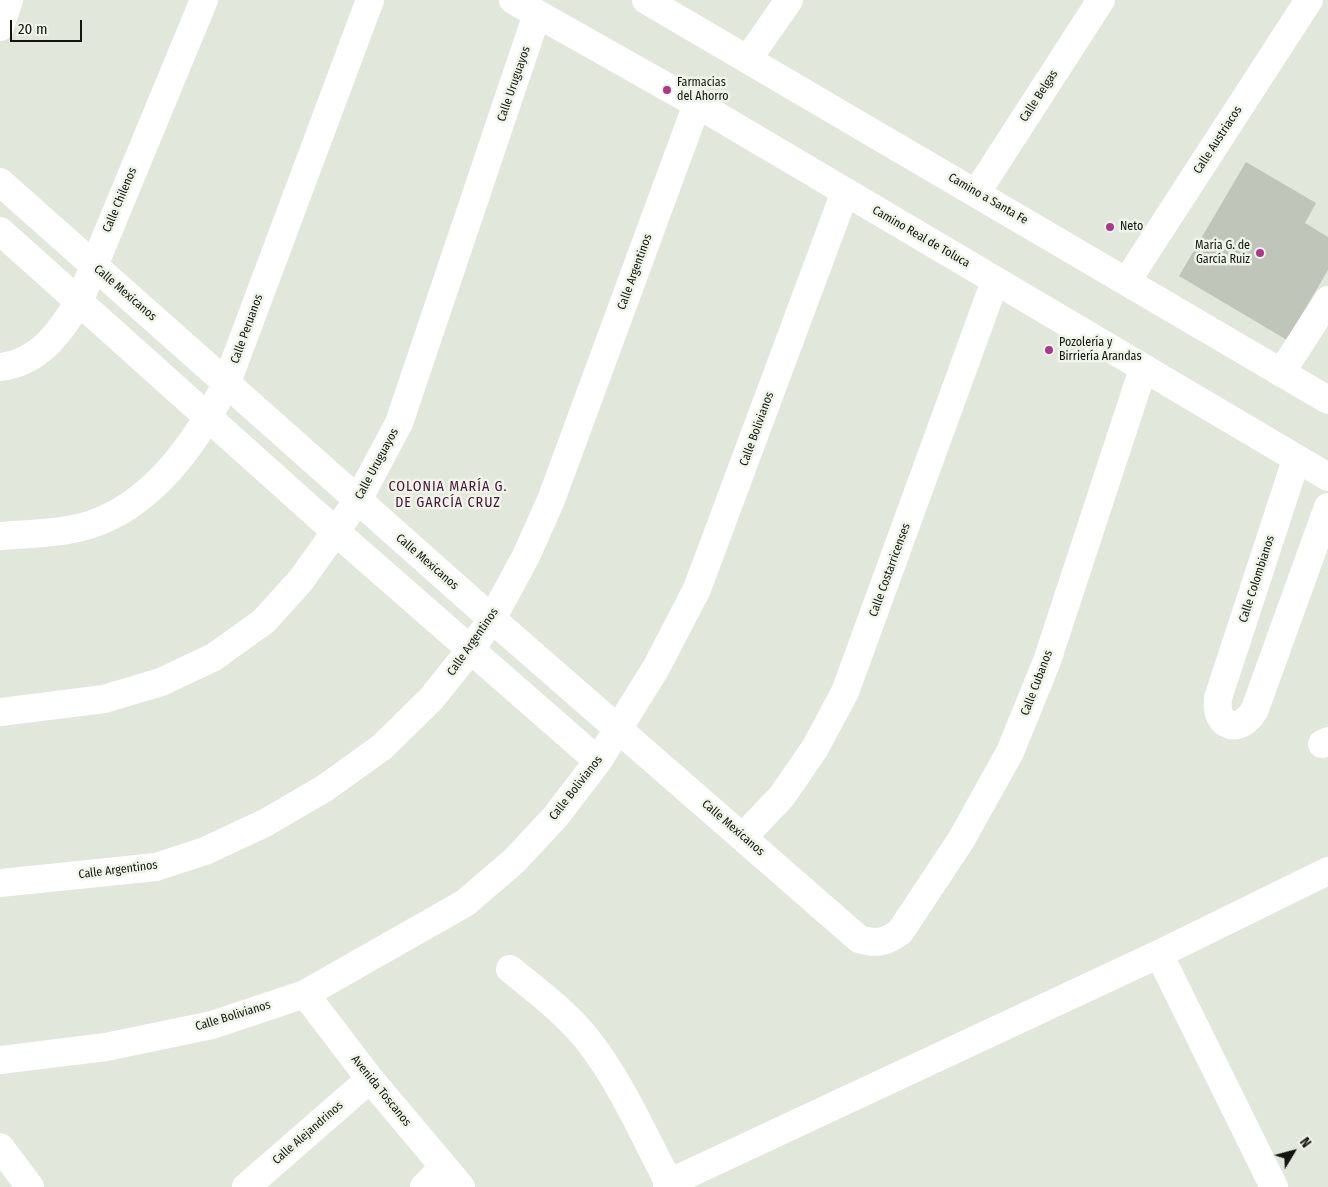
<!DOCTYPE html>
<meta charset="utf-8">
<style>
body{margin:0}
#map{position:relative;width:1328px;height:1187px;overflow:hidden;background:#e1e7db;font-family:"Fira Sans Condensed",sans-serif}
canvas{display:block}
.north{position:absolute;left:1268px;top:1127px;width:50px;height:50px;-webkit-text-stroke:4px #eef5e8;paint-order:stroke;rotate:53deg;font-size:14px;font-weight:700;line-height:20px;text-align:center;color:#131511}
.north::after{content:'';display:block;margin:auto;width:18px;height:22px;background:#131511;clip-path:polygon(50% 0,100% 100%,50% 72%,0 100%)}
.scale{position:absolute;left:10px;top:20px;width:72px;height:22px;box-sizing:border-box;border:2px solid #131511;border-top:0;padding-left:6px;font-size:15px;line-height:18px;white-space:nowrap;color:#131511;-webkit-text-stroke:4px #eef5e8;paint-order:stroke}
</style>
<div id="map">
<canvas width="1328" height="1187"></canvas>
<div class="north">N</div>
<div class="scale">20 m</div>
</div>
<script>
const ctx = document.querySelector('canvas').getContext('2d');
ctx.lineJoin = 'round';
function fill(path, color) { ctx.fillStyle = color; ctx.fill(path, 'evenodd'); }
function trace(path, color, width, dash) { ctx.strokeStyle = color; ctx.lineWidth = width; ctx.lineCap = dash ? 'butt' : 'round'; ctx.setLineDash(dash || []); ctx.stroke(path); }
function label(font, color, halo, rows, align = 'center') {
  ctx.font = font + ' "Fira Sans Condensed",sans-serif'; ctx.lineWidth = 5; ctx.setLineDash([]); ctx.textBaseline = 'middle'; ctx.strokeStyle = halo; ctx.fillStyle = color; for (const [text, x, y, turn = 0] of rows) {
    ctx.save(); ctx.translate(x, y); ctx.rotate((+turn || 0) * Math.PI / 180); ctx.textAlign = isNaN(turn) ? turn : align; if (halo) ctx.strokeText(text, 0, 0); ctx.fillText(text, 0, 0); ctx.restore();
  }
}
const building = new Path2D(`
 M1246,162L1316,203L1305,223L1328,237V270L1287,340L1179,276Z`);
const minor = new Path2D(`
 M0,27L9,0
 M748,59L789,0
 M0,182L492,619L859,939C876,944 885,943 900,932L961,840L1010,752L1047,661L1143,369
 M977,192L1101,0
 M0,231L336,532L598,761
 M1127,281L1309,0
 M0,367C39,363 60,332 79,302L204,0
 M1281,373L1328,300
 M1296,460L1218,698C1214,729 1241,735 1255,709L1328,507
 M0,536C23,534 46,534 68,530C145,518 195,446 227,382L370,0
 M0,712L104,699L161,682L214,657L264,621L301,580L358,500L399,423L537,14
 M1322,744L1328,741
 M744,836L782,796L815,748L845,692L995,281
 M0,883L156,867L205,851L265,823L325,788L382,747L431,699L471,649L492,619L526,556L551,500L697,104
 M1159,954L1274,1187
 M510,969C537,991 565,1012 587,1039C621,1082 643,1134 669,1183
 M305,994L370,1079L461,1187
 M0,1060L106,1047L212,1025L305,994L465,903L514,861L556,816L598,761L656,668L697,589L845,192
 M0,1147L30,1187
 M246,1187L370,1079
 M424,1187L444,1167
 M667,1187L669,1183L1159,954L1328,871`);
const major = new Path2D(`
 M513,0L697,104L1328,477
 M646,0L1328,400`);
const markers = [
 [667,90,5,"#ad378e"],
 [1110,227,5,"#ad378e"],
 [1260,253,5,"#ad378e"],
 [1049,350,5,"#ad378e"]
];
const poiNames = [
 ["Farmacias",677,83],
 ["del Ahorro",677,97],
 ["Neto",1120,227],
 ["Maria G. de",1250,246,"right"],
 ["García Ruiz",1250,260,"right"],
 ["Pozolería y",1059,343],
 ["Birriería Arandas",1059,357]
];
const streetNames = [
 ["Calle Uruguayos",514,84,-71],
 ["Calle Belgas",1039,96,-57],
 ["Calle Austriacos",1218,140,-57],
 ["Camino a Santa Fe",988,199,30],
 ["Calle Chilenos",120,200,-67],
 ["Camino Real de Toluca",921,237,30],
 ["Calle Argentinos",635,272,-70],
 ["Calle Mexicanos",125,293,41],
 ["Calle Peruanos",247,329,-70],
 ["Calle Bolivianos",757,429,-70],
 ["Calle Uruguayos",377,464,-62],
 ["Calle Mexicanos",427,562,41],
 ["Calle Costarricenses",890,570,-70],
 ["Calle Colombianos",1257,579,-72],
 ["Calle Argentinos",473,642,-55],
 ["Calle Cubanos",1037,683,-69],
 ["Calle Bolivianos",576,788,-52],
 ["Calle Mexicanos",733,828,41],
 ["Calle Argentinos",118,870,-7],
 ["Calle Bolivianos",233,1016,-17],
 ["Avenida Toscanos",381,1091,51],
 ["Calle Alejandrinos",308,1133,-41]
];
const neighbourhoodNames = [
 ["COLONIA MARÍA G.",448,487],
 ["DE GARCÍA CRUZ",448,503]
];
fill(building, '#bfc5b9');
trace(minor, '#fff', 28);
trace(major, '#fff', 28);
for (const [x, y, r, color] of markers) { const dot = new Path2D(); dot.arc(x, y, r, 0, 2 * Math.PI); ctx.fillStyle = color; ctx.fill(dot); trace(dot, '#eef5e8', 2); }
label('12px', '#131511', '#eef5e8', poiNames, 'left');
label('12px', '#131511', '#eef5e8', streetNames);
ctx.letterSpacing = '1px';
label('14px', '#49103b', '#eef5e8', neighbourhoodNames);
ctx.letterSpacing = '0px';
</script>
